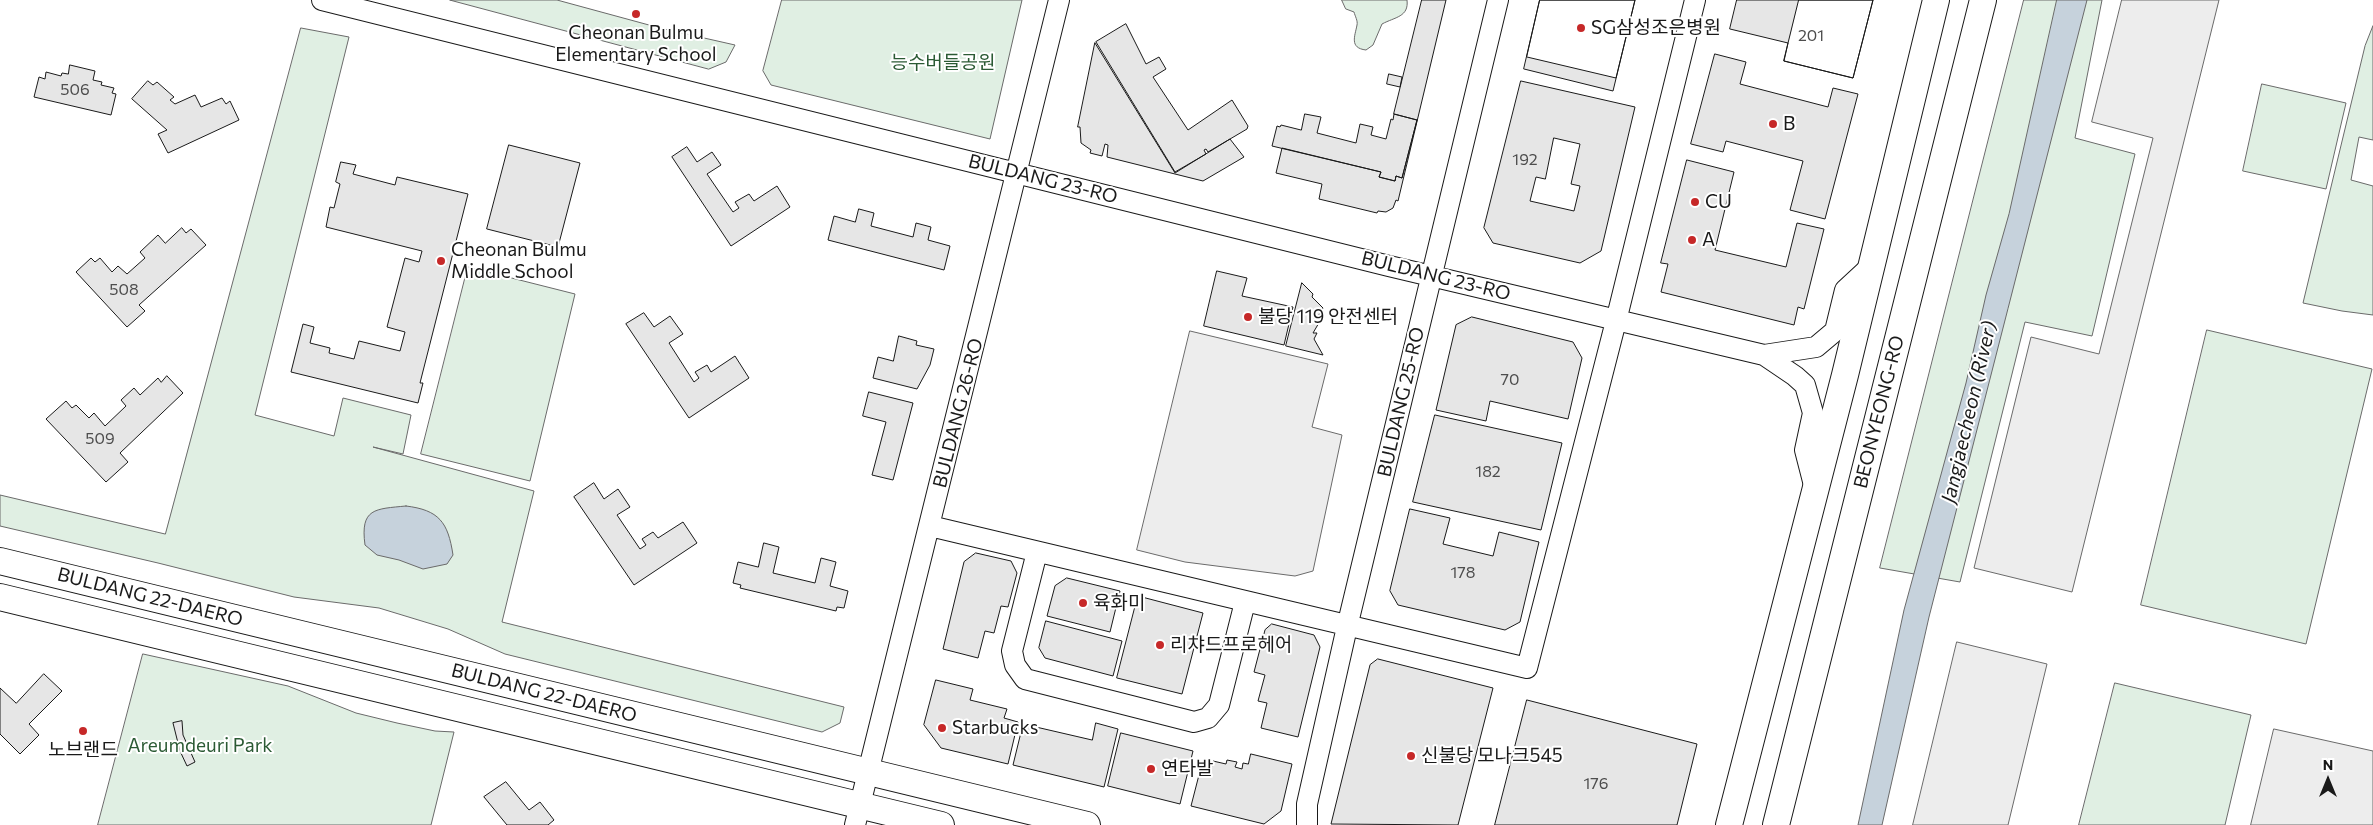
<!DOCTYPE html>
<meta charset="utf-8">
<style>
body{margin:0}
#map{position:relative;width:2373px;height:825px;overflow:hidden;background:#fff;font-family:Commissioner,sans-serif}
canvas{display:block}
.north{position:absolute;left:2303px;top:755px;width:50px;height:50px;-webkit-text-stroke:4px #fff;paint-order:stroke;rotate:0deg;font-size:14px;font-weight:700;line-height:20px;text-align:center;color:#1a1a1a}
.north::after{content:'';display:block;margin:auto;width:18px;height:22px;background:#1a1a1a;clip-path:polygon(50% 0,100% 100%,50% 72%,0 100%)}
</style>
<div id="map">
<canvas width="2373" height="825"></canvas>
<div class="north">N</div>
</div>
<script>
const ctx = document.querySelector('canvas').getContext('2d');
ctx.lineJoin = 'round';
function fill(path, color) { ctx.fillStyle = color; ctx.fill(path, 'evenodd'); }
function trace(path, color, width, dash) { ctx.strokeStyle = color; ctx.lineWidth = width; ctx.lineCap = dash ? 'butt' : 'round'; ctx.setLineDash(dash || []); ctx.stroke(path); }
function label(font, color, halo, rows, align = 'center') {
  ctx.font = font + ' Commissioner,"Noto Sans KR",sans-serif'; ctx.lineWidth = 4; ctx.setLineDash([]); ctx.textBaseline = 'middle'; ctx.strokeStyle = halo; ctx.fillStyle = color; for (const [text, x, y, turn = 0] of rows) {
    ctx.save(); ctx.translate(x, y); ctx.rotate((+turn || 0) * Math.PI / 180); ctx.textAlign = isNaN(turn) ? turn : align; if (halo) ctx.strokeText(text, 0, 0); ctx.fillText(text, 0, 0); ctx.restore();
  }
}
const green = new Path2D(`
 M450,0H557L660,28L735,45L726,62L709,69Z
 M782,0H1022L990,139L771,85L763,71Z
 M1342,0H1407C1409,17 1395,17 1382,24L1373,45L1366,50C1349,48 1355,36 1357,25C1358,21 1355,16 1354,12L1346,9Z
 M2024,0H2102L2075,138L2135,154L2092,336L2025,322L1960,582L1880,568Z
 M2373,26V140L2359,137L2351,180L2373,186V315L2342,311L2303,303L2365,46Z
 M301,28L349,37L255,415L334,436L343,398L411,415L403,454L373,447L534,491L502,622L844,707L840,723L822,732L505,654L448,629L379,608L294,597L158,563L0,526V495L165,534Z
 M2262,84L2346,103L2326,189L2243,171Z
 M468,267L575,294L530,481L421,454Z
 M2207,330L2372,369L2306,644L2141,605Z
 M143,654L288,686L356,713L397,723L435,731L454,732L431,825H98Z
 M2115,683L2251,715L2225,825H2079Z`);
const parking = new Path2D(`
 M2122,0H2219L2072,592L1974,568L2031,337L2099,354L2153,138L2092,122Z
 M1190,331L1328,364L1312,427L1342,435L1313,571L1295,576L1185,562L1137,550Z
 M1957,642L2047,664L2008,825H1913Z
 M2274,729L2373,751V825H2251Z`);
const water = new Path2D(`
 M2057,0H2087L1929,617L1882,825H1858L1904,610L1966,383L1986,295L2009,214Z
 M406,506C439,510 448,522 453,555L447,564L423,569L399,560L377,555L365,545C360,508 375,509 406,506Z`);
const building = new Path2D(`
 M1422,0H1446L1398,201L1396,200L1393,208L1386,212L1378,211L1377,213L1319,199L1322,184L1276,173L1282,148L1381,172L1379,177L1395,181L1396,176L1402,178L1417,120L1394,114Z
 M1540,0H1635L1616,78L1527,57Z
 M1540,0H1635L1613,91L1524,69Z
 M1737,0H1873L1853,78L1784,61L1788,43L1730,29Z
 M1799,0H1873L1853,78L1784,61Z
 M1126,24L1146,64L1159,57L1166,69L1153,77L1188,130L1232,100L1248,126L1247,129L1208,152L1206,149L1204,150L1206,154L1175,172L1096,42Z
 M1095,43L1175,173L1230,139L1244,157L1203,181L1107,157L1108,145L1105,144L1102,156L1090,153L1091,150L1081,143L1080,127H1078Z
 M1715,54L1746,62L1740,84L1828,107L1833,88L1858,94L1825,219L1790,210L1803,161L1726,141L1723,152L1691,144Z
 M70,65L95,71L93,80L102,82L101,85L114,88L112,93L116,94L111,115L34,97L39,77L45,79L46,72L61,76L62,73L68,74Z
 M1389,74L1402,77L1400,87L1387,84Z
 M148,81L153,85L157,82L174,97L170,100L175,104L195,95L201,107L222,98L226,104L230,101L239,120L168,153L158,134L167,130L132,99Z
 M1521,81L1635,107L1601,251L1580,263L1493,243L1484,228ZM1554,138L1580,144L1571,184L1580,186L1574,211L1530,201L1536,177L1545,179Z
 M1305,114L1321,117L1317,133L1356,143L1360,124L1373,127L1371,135L1386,139L1391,119L1393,120L1394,114L1417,120L1402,178L1396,176L1395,181L1379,177L1381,172L1272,146L1277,126L1280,127L1281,125L1301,130Z
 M509,145L580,163L558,247L487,229Z
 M687,147L697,162L712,152L721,165L707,174L733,212L739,208L735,202L749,194L754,201L777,186L790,207L731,246L672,157Z
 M1687,160L1734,172L1715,250L1786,267L1797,223L1824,229L1804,309L1798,307L1794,325L1661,292L1668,264L1661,263Z
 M341,162L356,165L353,174L395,185L397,177L468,194L420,383H423L418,403L291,372L303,324L314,327L310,343L330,348L329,353L354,359L359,341L400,351L405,332L387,327L405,258L419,262L422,251L326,227L330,207L334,208L340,184L336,182Z
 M859,209L874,213L871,226L913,237L916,223L931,227L928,240L950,246L944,270L828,240L834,216L855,222Z
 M182,228L186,233L191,229L206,245L139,305L145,311L127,327L76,272L91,258L95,262L100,258L112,272L118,266L127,274L145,258L140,252L158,235L165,243Z
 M1217,271L1247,278L1242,296L1293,307L1284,345L1204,326Z
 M1302,283L1313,294L1312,297L1323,308L1316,320L1320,321L1313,333H1317L1314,339L1323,355L1286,346Z
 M644,313L654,327L670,316L683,334L669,343L694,382L699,378L695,372L707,365L711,372L735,356L749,378L689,418L626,324Z
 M1472,317L1573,342L1582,358L1568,419L1490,401L1486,421L1436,410L1456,325Z
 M899,336L917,341L916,345L934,349L930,365L917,389L873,378L878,357L893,361Z
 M167,376L183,393L120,453L128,462L106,482L46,419L66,401L72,408L76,405L89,418L94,413L105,426L126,406L121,400L134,388L140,395L158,378L161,382Z
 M869,392L913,403L893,480L872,475L886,422L863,416Z
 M1435,415L1562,443L1541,530L1413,502Z
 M594,483L604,499L618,489L630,507L617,515L640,549L646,545L642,539L653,532L658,538L683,522L697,543L634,585L574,497Z
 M1410,509L1450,518L1443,544L1493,556L1499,532L1539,542L1520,622L1505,630L1398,605L1390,591Z
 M764,543L779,547L773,573L815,583L821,558L836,562L830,586L848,591L844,608L837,607L836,611L740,588L741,585L733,583L738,562L758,567Z
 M976,553L1011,561L1017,573L1008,607L1001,606L994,633L985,631L978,658L943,649L964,562Z
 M1067,578L1120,591L1110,632L1047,616L1055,586Z
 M1138,596L1203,613L1182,694L1117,678Z
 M1046,621L1122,641L1113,676L1045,658L1039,648Z
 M1272,624L1314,635L1320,647L1298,737L1261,728L1267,703L1258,701L1265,675L1254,672L1265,630Z
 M1378,659L1493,688L1458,825L1331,824L1370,665Z
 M44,674L62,691L29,724L39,735L20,754L0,734V688L16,703Z
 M936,680L973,689L970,700L1007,709L1004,718L1018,722L1008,764L941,748L924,725Z
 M1527,700L1697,744L1677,825H1495Z
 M182,721L183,735L195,762L187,766L180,751L173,723Z
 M1096,723L1118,729L1104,787L1013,765L1023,724L1092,740Z
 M1121,733L1193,751L1180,804L1108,786Z
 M1251,754L1292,764L1281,811L1264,824L1191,806L1200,771L1210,773L1213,761L1226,764L1227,760L1237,762L1235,767L1242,769L1243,763L1248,764Z
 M506,782L529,810L540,802L554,820L548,825H507L484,797Z`);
const minor = new Path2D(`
 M322,0L1389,266L1764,355L1816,347L1835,331L1845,290L1872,265
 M1764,355L1795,376L1805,385L1813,413L1805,450L1815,489
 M930,526L1527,668L1616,321L1695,0
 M1037,552L1012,651L1015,665L1025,679L1194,722L1208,718L1219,705L1245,602
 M855,825L1059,0
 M1307,825V804L1347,627L1498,0`);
const major = new Path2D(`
 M0,561L1087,825
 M0,597L941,825
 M1729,825L1845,375L1936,0
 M1776,825L1983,0`);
const markers = [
 [636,14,5,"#c62828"],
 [1581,28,5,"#c62828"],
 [1773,124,5,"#c62828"],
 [1695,202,5,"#c62828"],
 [1692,240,5,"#c62828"],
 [441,261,5,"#c62828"],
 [1248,317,5,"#c62828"],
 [1083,603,5,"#c62828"],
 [1160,645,5,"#c62828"],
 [942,728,5,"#c62828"],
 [83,731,5,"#c62828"],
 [1411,756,5,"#c62828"],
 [1151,769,5,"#c62828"]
];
const numberNames = [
 ["201",1811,36],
 ["506",75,90],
 ["192",1525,160],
 ["508",124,290],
 ["70",1510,380],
 ["509",100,439],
 ["182",1488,472],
 ["178",1463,573],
 ["176",1596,784]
];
const poiNames = [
 ["SG삼성조은병원",1591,28],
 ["Cheonan Bulmu",636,33,"center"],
 ["Elementary School",636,55,"center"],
 ["B",1783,124],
 ["CU",1705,202],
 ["A",1702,240],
 ["Cheonan Bulmu",451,250],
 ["Middle School",451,272],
 ["불당 119 안전센터",1258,317],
 ["육화미",1093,603],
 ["리챠드프로헤어",1170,645],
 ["Starbucks",952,728],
 ["노브랜드",83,750,"center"],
 ["신불당 모나크545",1421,756],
 ["연타발",1161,769]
];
const parkNames = [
 ["능수버들공원",943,63],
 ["Areumdeuri Park",200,746]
];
const streetNames = [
 ["BULDANG 23-RO",1043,179,14],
 ["BULDANG 23-RO",1436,276,14],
 ["BULDANG 25-RO",1401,402,-77],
 ["BEONYEONG-RO",1879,412,-76],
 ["BULDANG 26-RO",958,413,-76],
 ["BULDANG 22-DAERO",150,597,14],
 ["BULDANG 22-DAERO",544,693,14]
];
const waterNames = [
 ["Jangjaecheon (River)",1969,412,-77]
];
fill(green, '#e0efe3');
trace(green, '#6a6a6a', 1);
fill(parking, '#ededed');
trace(parking, '#6a6a6a', 1);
fill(water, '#c6d2dc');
trace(water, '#6a6a6a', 1);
fill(building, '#e6e6e6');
trace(building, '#1a1a1a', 1);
trace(minor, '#1a1a1a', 22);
trace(major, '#1a1a1a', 28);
trace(minor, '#fff', 20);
trace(major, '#fff', 26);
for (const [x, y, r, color] of markers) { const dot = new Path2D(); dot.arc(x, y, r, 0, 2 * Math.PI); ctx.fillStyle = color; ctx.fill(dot); trace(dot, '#fff', 2); }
label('16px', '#4d4d4d', null, numberNames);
label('19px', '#1a1a1a', '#fff', poiNames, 'left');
label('19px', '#2b5a34', '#fff', parkNames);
label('19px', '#1a1a1a', '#fff', streetNames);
label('italic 20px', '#1a1a1a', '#fff', waterNames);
</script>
